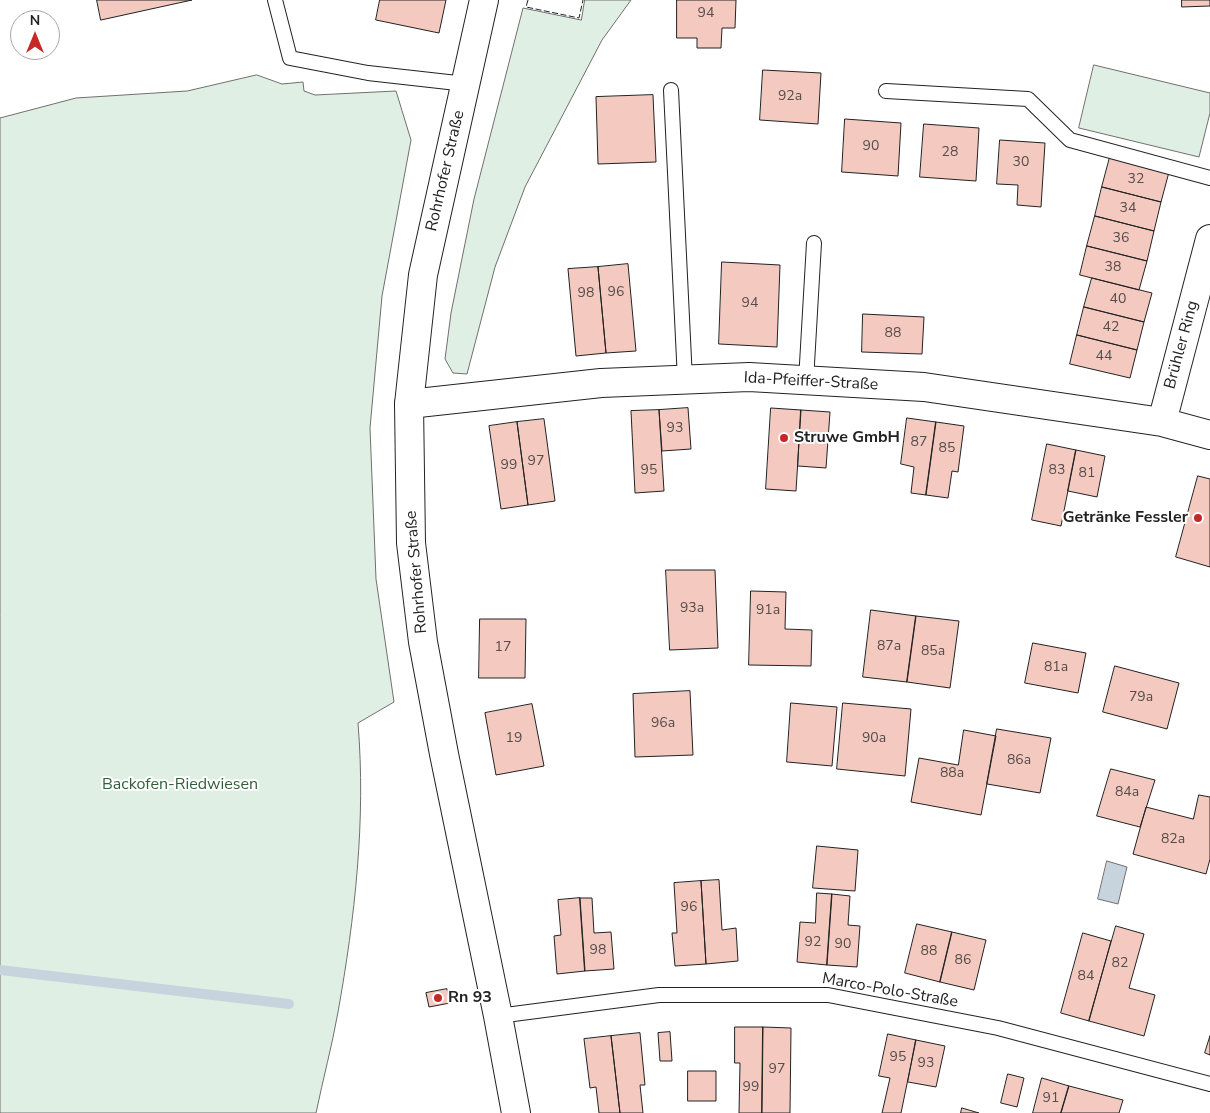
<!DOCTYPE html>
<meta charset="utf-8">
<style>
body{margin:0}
#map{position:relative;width:1210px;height:1113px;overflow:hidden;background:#fff;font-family:"Nunito Sans",sans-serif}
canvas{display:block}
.north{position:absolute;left:10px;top:10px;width:50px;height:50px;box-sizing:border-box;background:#fff;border:1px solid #a7a7a7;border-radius:50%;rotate:0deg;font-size:14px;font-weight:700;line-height:20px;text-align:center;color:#222}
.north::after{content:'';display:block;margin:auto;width:18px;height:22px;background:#c62828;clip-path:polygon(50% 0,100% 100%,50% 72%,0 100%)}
</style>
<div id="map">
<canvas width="1210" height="1113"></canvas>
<div class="north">N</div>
</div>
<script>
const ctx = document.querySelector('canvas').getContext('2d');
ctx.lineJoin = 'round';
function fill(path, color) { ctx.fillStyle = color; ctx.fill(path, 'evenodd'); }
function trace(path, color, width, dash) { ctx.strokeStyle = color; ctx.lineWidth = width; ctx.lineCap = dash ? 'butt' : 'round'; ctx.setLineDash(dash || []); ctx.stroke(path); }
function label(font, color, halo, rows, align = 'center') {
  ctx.font = font + ' "Nunito Sans",sans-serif'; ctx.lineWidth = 4; ctx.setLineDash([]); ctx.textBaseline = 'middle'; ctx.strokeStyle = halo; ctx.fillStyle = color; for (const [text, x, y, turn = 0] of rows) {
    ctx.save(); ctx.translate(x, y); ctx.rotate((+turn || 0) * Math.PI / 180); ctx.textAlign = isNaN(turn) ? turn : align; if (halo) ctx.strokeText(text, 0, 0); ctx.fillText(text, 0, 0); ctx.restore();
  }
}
const green = new Path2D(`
 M585,0H631L602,40L525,187L495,267L467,374L453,373L445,359L451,313L474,199L523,8L581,20Z
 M1094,65L1210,93V113L1199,157L1079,128Z
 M257,75L282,84L303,82L304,91L315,95L396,91L411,140L382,296L370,428L376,579L394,702L358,723C366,820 355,917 338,1012C332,1046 323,1079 316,1113H0V118L76,98L187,91Z`);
const water = new Path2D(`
 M1107,861L1127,867L1118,904L1098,899Z`);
const stream = new Path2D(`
 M0,970L289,1004`);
const building = new Path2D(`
 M97,0H192L101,20Z
 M380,0H446L439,33L376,20Z
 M677,0H736L735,28H722L721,48H697V38H677Z
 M1182,0H1210V6L1182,7Z
 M763,70L821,73L818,124L760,120Z
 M653,95L656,162L598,164L596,97Z
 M845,119L901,123L898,176L842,172Z
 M924,124L979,128L976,181L920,177Z
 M1000,140L1045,143L1041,207L1017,205L1018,185L997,184Z
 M1110,157L1169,172L1161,202L1102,187Z
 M1102,187L1161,202L1154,231L1095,216Z
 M1095,216L1154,231L1147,261L1087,246Z
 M1087,246L1147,261L1139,290L1080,275Z
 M722,262L780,265L777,347L719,344Z
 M628,264L636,351L606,353L598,267Z
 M598,267L606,353L576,356L568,269Z
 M1092,278L1152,293L1144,322L1084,307Z
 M1084,307L1144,322L1137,350L1077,335Z
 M863,314L924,317L922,354L862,352Z
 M1077,335L1137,350L1130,378L1070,364Z
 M688,408L691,449L662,451L659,410Z
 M771,408L801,410L796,491L766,489Z
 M659,410L664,491L635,493L631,411Z
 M801,410L830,412L826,468L798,466Z
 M907,418L936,422L926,495L911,493L914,467L901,464Z
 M544,419L555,501L528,505L517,422Z
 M517,422L528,505L501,509L489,426Z
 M936,422L964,426L958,472L952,471L948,498L926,495Z
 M1047,444L1076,450L1061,526L1032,520Z
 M1076,450L1105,456L1097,497L1068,491Z
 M1198,476L1210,479V567L1176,557Z
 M666,570H715L718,648L670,650Z
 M751,591L786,592L785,629L812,630L811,666L749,665Z
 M871,610L916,616L907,682L863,677Z
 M916,616L959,621L950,688L907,682Z
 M480,619H526L525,678H479Z
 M1033,643L1086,653L1078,693L1025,683Z
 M1115,666L1179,683L1167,729L1103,712Z
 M690,691L693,755L635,757L633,694Z
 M791,703L837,707L832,766L787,762Z
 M843,703L911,709L905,776L837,769Z
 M532,704L544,766L496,775L485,713Z
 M997,729L1051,738L1040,793L987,784Z
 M964,730L996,736L981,815L911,802L919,758L958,765Z
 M1111,769L1155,780L1140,827L1097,816Z
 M1199,795L1210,797V859L1206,874L1133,854L1146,807L1193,819Z
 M817,846L858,850L855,891L813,888Z
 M719,880L722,930L736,928L738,961L706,964L701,881Z
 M701,881L706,964L675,966L672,933H677L674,883Z
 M817,893L832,894L827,965L797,962L800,922L815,923Z
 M832,894L850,896L848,925L860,926L857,967L827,965Z
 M580,898L585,971L557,974L554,936L561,935L558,900Z
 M580,898H592L594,933L611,932L614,969L585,971Z
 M917,924L952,932L940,982L905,973Z
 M1116,926L1144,934L1129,988L1155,995L1144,1036L1089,1021Z
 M952,932L986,940L974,990L940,982Z
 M1083,933L1111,941L1089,1021L1061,1013Z
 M447,989L450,1003L429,1007L426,993Z
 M735,1027H763L762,1113H739L740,1063H735Z
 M763,1027L791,1028L790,1113H762Z
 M670,1032L672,1061H660L658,1033Z
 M640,1033L645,1085H640L643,1113H620L611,1036Z
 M888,1034L916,1040L901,1113H882L890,1078L879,1076Z
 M611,1036L620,1113H599L596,1087L590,1088L584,1039Z
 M1210,1036V1055L1205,1053Z
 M916,1040L945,1046L936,1087L908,1082Z
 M688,1071H716V1101H688Z
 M1008,1074L1024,1078L1017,1107L1001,1103Z
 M1042,1078L1069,1086L1061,1113H1033Z
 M1069,1086L1123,1100L1119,1113H1061Z
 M962,1108L979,1113H961Z`);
const service = new Path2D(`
 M275,0L290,58L368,73L466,84
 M671,90L685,380
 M886,91L1028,99L1070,140L1210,178
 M806,381L814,243
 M498,1016L659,995H828L998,1028L1210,1084`);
const minor = new Path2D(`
 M409,404L601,383L749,377L924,387L1162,422L1210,435
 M1162,422L1210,239`);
const secondary = new Path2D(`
 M484,0L423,275L409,404L411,543L423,642L444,754L498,1016L516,1113`);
const fence = new Path2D(`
 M528,0L526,7L579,18L583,0`);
const markers = [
 [784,438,5,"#c62828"],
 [1198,518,5,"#c62828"],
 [438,998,5,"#c62828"]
];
const numberNames = [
 ["94",706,14],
 ["92a",790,97],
 ["90",871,147],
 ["28",950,153],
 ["30",1021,163],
 ["32",1136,180],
 ["34",1128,209],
 ["36",1121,239],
 ["38",1113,268],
 ["96",616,293],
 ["98",586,294],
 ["40",1118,300],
 ["94",750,304],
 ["42",1111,328],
 ["88",893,334],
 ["44",1104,357],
 ["93",675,429],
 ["87",919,443],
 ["85",947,449],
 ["97",536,462],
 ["99",509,466],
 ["95",649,471],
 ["83",1057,471],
 ["81",1087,474],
 ["93a",692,609],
 ["91a",768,611],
 ["87a",889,647],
 ["17",503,648],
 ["85a",933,652],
 ["81a",1056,668],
 ["79a",1141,698],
 ["96a",663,724],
 ["19",514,739],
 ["90a",874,739],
 ["86a",1019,761],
 ["88a",952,774],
 ["84a",1127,793],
 ["82a",1173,840],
 ["96",689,908],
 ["92",813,943],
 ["90",843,945],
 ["98",598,951],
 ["88",929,952],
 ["86",963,961],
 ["82",1120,964],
 ["84",1086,977],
 ["95",898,1058],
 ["93",926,1064],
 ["97",777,1070],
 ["99",751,1088],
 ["91",1051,1099]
];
const streetNames = [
 ["Rohrhofer Straße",446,171,-77],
 ["Brühler Ring",1182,345,-75],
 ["Ida-Pfeiffer-Straße",811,382,3],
 ["Rohrhofer Straße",417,572,-95],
 ["Marco-Polo-Straße",890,991,10]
];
const poiNames = [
 ["Struwe GmbH",794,438],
 ["Getränke Fessler",1188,518,"right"],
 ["Rn 93",448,998]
];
const parkNames = [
 ["Backofen-Riedwiesen",180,785]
];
fill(green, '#e0efe3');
trace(green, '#6f6f6f', 1);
fill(water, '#c7d3dd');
trace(water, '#6f6f6f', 1);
trace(stream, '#c7d3dd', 10);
fill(building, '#f3c9c0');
trace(building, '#222', 1);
trace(service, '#222', 16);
trace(minor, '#222', 30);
trace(secondary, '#222', 30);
trace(service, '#fff', 14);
trace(minor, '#fff', 28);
trace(secondary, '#fff', 28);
trace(fence, '#222', 1, [6, 2.5]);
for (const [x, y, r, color] of markers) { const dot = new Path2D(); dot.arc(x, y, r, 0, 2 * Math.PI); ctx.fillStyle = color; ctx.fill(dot); trace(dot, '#fff', 2); }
label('14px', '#564c4a', null, numberNames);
label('16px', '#222', '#fff', streetNames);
label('bold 16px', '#222', '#fff', poiNames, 'left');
label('16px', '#2f5e38', '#fff', parkNames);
</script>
